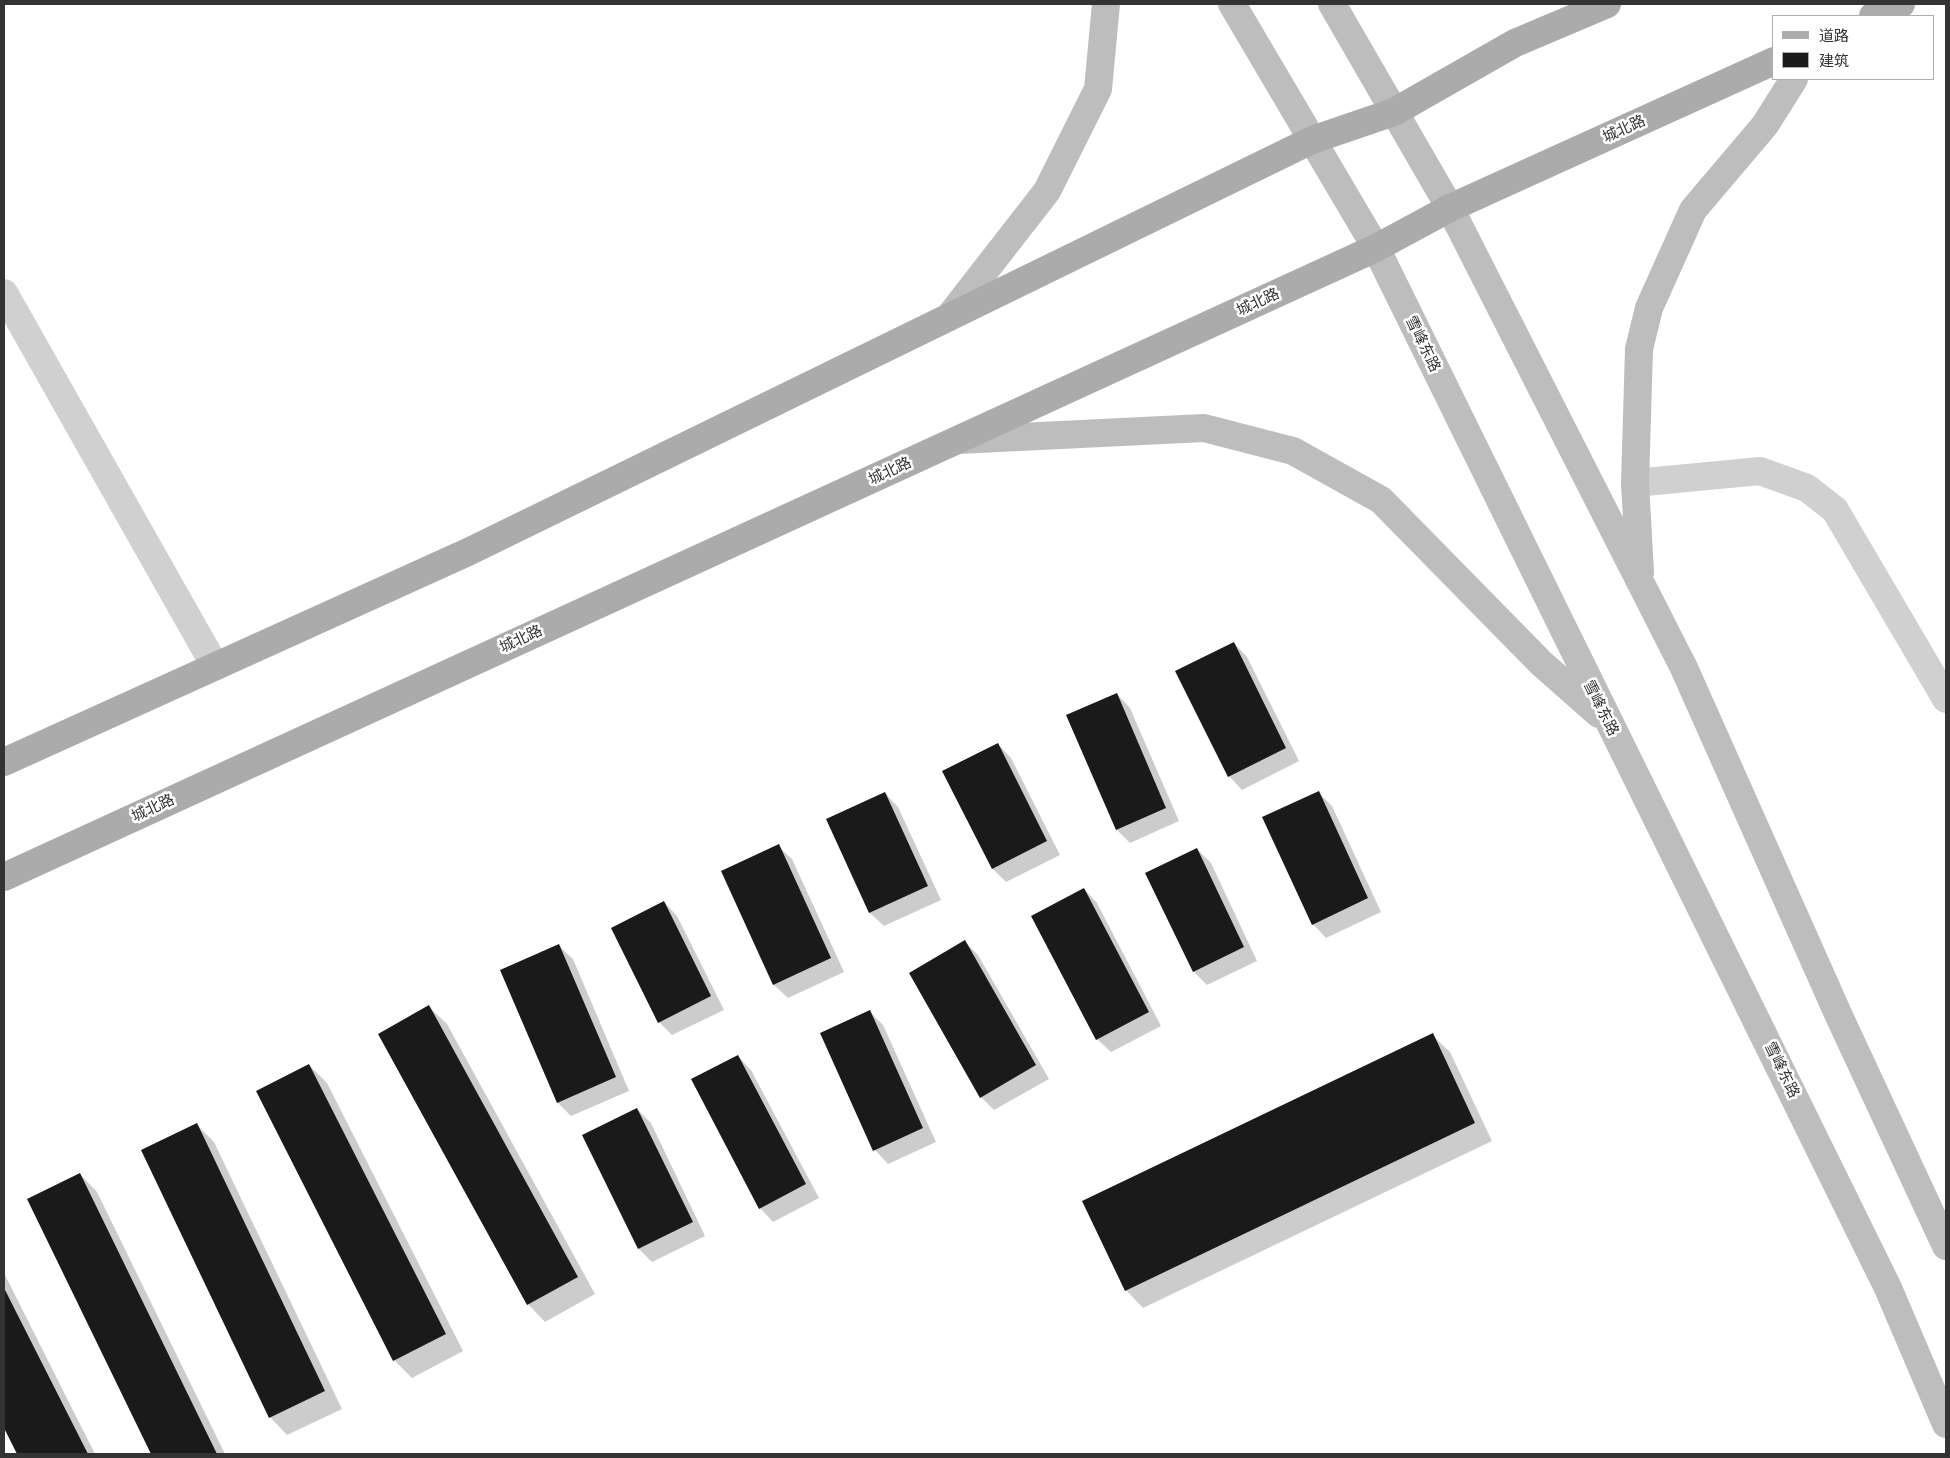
<!DOCTYPE html>
<meta charset="utf-8">
<style>
body{margin:0}
#map{position:relative;width:1950px;height:1458px;overflow:hidden;background:#fff;font-family:"Golos Text","Noto Sans SC",sans-serif}
canvas{display:block}
.frame{position:absolute;inset:0;border:5px solid #333;pointer-events:none}
.legend{position:absolute;left:1772px;top:15px;width:162px;height:65px;box-sizing:border-box;background:#fff;border:1px solid #adadad;margin:0;padding:6px 9px;list-style:none;font-size:15px;color:#333}
.legend li{display:flex;align-items:center;gap:10px;height:25px}
.legend b{width:25px;border:1px solid #adadad}
</style>
<div id="map">
<canvas width="1950" height="1458"></canvas>
<div class="frame"></div>
<ul class="legend">
<li><b style="height:6px;background:#ababab"></b>道路</li>
<li><b style="height:14px;background:#1a1a1a"></b>建筑</li>
</ul>
</div>
<script>
const ctx = document.querySelector('canvas').getContext('2d');
ctx.lineJoin = 'round';
function fill(path, color) { ctx.fillStyle = color; ctx.fill(path, 'evenodd'); }
function trace(path, color, width, dash) { ctx.strokeStyle = color; ctx.lineWidth = width; ctx.lineCap = dash ? 'butt' : 'round'; ctx.setLineDash(dash || []); ctx.stroke(path); }
function label(font, color, halo, rows, align = 'center') {
  ctx.font = font + ' "Golos Text","Noto Sans SC",sans-serif'; ctx.lineWidth = 5; ctx.setLineDash([]); ctx.textBaseline = 'middle'; ctx.strokeStyle = halo; ctx.fillStyle = color; for (const [text, x, y, turn = 0] of rows) {
    ctx.save(); ctx.translate(x, y); ctx.rotate((+turn || 0) * Math.PI / 180); ctx.textAlign = isNaN(turn) ? turn : align; if (halo) ctx.strokeText(text, 0, 0); ctx.fillText(text, 0, 0); ctx.restore();
  }
}
const shadow = new Path2D(`
 M1234,643L1247,657L1299,761L1242,790L1229,776Z
 M1117,694L1130,708L1179,821L1130,843L1117,830Z
 M998,744L1011,758L1060,855L1006,882L993,869L944,772Z
 M1318,792L1332,806L1381,912L1326,938L1313,924Z
 M885,793L898,807L941,900L884,926L870,913L828,820Z
 M778,846L792,859L844,972L788,998L774,985L723,872Z
 M1197,849L1211,863L1257,961L1207,985L1194,972L1146,874Z
 M1084,889L1097,903L1161,1026L1111,1052L1097,1039Z
 M664,902L677,916L724,1010L672,1035L659,1022Z
 M965,942L978,955L1049,1079L994,1110L981,1097Z
 M559,946L573,959L629,1091L571,1116L558,1103Z
 M429,1007L447,1024L595,1294L545,1322L528,1304Z
 M870,1012L883,1025L936,1142L888,1164L875,1150L822,1034Z
 M1432,1035L1450,1052L1492,1141L1143,1308L1126,1290Z
 M738,1056L751,1070L819,1198L773,1222L760,1208Z
 M309,1065L327,1083L463,1351L412,1378L394,1360Z
 M637,1109L651,1123L705,1236L652,1262L639,1249Z
 M196,1124L214,1142L342,1409L287,1435L270,1417Z
 M80,1174L97,1192L225,1454H153L29,1200Z
 M4,1273L95,1454H19L4,1425Z`);
const building = new Path2D(`
 M1234,642L1286,748L1228,777L1175,671Z
 M1117,693L1166,808L1116,830L1066,715Z
 M998,743L1047,841L992,869L942,771Z
 M1319,791L1368,898L1312,925L1262,817Z
 M885,792L928,886L869,913L826,819Z
 M779,844L831,958L773,985L721,871Z
 M1197,848L1244,947L1193,972L1145,873Z
 M1084,888L1149,1012L1096,1040L1031,916Z
 M664,901L711,996L658,1023L611,928Z
 M965,940L1036,1065L980,1098L909,973Z
 M559,944L616,1077L557,1103L500,970Z
 M429,1005L578,1277L527,1305L378,1034Z
 M870,1010L923,1128L873,1151L820,1033Z
 M1433,1033L1475,1123L1125,1291L1082,1201Z
 M738,1055L806,1184L759,1209L691,1079Z
 M309,1064L446,1334L393,1361L256,1091Z
 M637,1108L693,1222L638,1249L582,1135Z
 M197,1123L325,1391L269,1418L141,1150Z
 M80,1173L217,1454H151L27,1199Z
 M4,1288L88,1454H17L4,1428Z`);
const street = new Path2D(`
 M4,293L215,666
 M1635,483L1760,471L1807,488L1835,510L1946,699`);
const secondary = new Path2D(`
 M1232,4L1376,248L1888,1288L1946,1424
 M1332,4L1450,208L1684,668L1839,1016L1946,1246
 M949,317L1047,191L1098,89L1106,4
 M958,440L1204,428L1293,451L1381,500L1541,663L1599,714
 M1640,572L1635,483L1639,349L1649,308L1693,210L1765,125L1794,79`);
const primary = new Path2D(`
 M1873,16L1901,4
 M4,762L468,552L1312,140L1394,112L1515,43L1607,4
 M4,877L1376,248L1450,208L1774,61`);
const streetNames = [
 ["城北路",1624,129,-24],
 ["城北路",1258,302,-25],
 ["雪峰东路",1423,344,64],
 ["城北路",890,471,-25],
 ["城北路",521,639,-25],
 ["雪峰东路",1601,708,63],
 ["城北路",153,808,-25],
 ["雪峰东路",1782,1070,64]
];
fill(shadow, '#0003');
fill(building, '#1a1a1a');
trace(street, '#d0d0d0', 28);
trace(secondary, '#bdbdbd', 28);
trace(primary, '#ababab', 28);
label('15px', '#333', '#fff', streetNames);
</script>
